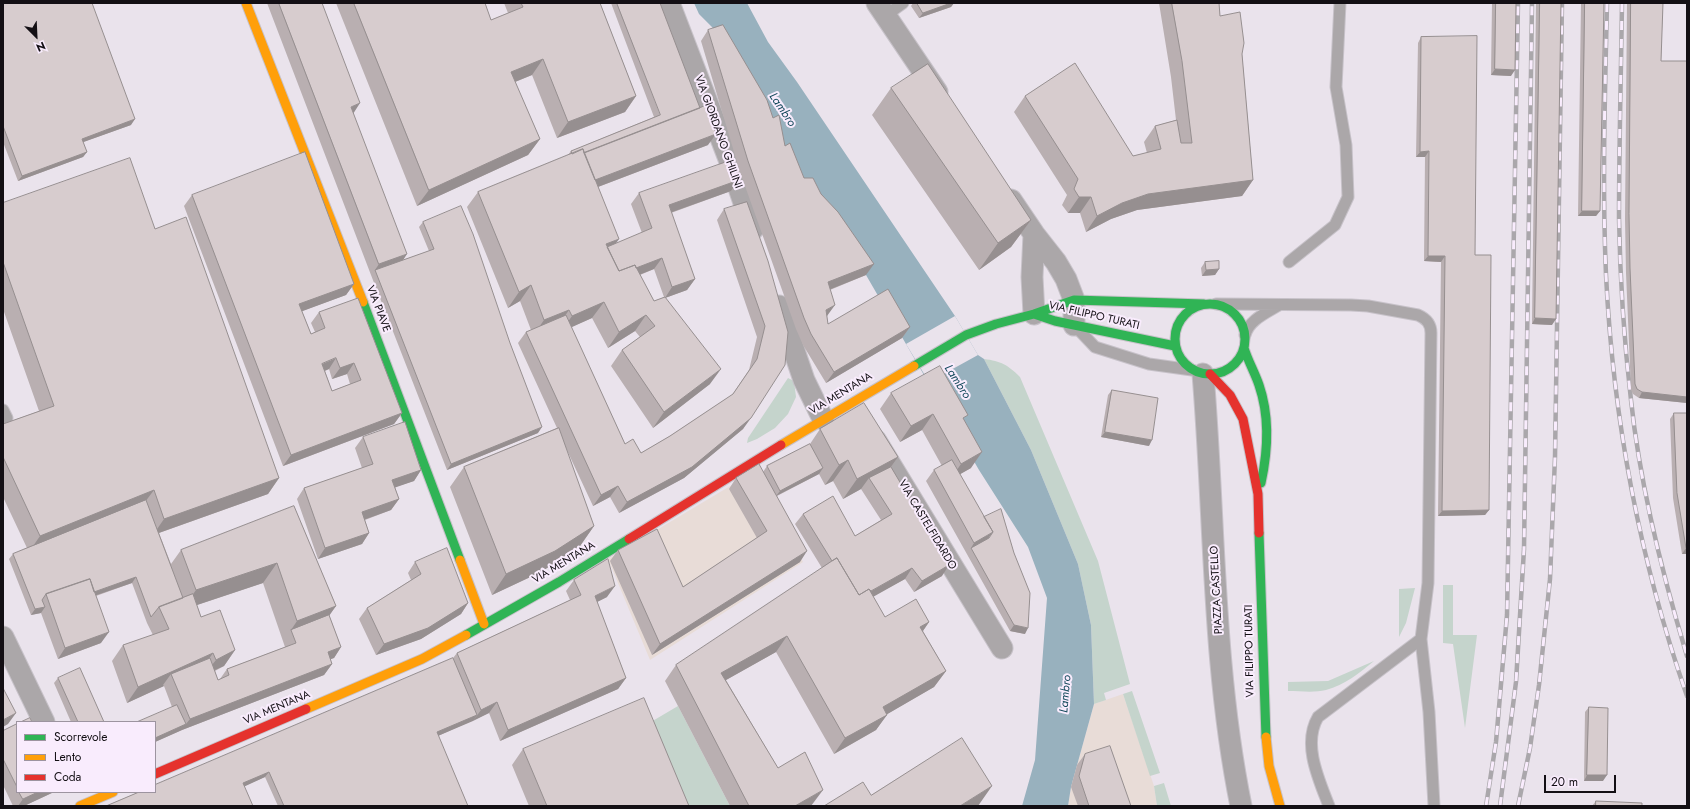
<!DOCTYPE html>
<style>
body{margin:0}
#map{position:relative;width:1690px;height:809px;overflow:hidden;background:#eae3ec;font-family:Jost,sans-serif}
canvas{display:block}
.frame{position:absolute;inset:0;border:4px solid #130f14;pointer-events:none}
.legend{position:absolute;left:16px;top:721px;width:140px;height:72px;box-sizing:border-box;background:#f9ecfd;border:1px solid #9d94a0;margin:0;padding:5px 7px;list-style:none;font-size:12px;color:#130f14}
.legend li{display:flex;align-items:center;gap:8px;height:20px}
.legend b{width:20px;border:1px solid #9d94a0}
.north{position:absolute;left:16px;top:16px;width:40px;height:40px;-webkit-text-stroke:3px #f9ecfd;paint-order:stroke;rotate:156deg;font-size:11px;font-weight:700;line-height:16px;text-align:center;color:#130f14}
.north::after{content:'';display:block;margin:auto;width:14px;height:18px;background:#130f14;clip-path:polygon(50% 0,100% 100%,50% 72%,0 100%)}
.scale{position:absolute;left:1544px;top:775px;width:72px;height:18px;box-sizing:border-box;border:2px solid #130f14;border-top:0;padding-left:5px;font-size:12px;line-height:14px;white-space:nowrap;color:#130f14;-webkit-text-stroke:3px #f9ecfd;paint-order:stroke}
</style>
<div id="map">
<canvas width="1690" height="809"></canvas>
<div class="frame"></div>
<ul class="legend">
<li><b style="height:5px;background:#30b455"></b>Scorrevole</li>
<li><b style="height:5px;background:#ff9f0a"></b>Lento</li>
<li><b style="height:5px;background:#e5322d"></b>Coda</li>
</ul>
<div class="north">N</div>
<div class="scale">20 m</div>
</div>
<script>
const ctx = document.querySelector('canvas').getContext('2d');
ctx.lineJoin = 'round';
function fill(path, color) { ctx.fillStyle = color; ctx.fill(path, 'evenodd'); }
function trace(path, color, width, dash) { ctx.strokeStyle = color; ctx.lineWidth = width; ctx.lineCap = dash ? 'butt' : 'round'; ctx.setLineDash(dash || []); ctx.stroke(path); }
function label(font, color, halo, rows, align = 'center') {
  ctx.font = font + ' Jost,sans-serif'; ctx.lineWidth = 4; ctx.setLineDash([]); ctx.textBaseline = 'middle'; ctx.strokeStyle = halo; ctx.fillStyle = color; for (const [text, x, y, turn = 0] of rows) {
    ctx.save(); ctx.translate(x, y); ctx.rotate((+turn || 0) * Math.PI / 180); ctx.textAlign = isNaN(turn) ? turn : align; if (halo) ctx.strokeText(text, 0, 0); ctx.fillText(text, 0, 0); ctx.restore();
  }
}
const commercial = new Path2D(`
 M752,473L803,562L650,660L608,559Z
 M1123,694L1154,786L1157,806H1068L1071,787L1094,704Z`);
const green = new Path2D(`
 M984,359C1001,361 1008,365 1020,377L1098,561L1130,684L1104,693L1106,700L1094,704L1091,625L1078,564L1031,450Z
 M788,378L794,381L796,397L788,414L775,428L757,439L747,443L748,438Z
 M1443,585H1453V635H1477L1465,728L1453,644L1443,643Z
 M1415,588L1406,623L1399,637V589Z
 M1374,661C1359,673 1345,685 1326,690C1314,693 1300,691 1288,691V682L1328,681Z
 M1132,691L1160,773L1150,776L1123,694Z
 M678,706L730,806H671L639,729Z
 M1164,783L1171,806H1157L1154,786Z`);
const water = new Path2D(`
 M694,3H747L768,42L797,82L955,316L978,355L984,359L1031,450L1078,564L1091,625L1094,704L1071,787L1068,806H1022L1035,760L1047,598L1028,547L979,470L866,275L800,177L712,27L699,14Z`);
const pier = new Path2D(`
 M955,316L978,355L929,382L906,344Z`);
const lane = new Path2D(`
 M885,16L903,3
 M1289,262L1335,225L1348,197L1346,145L1336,87L1340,3
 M1216,304L1351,305L1368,306L1418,315C1427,319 1431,324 1431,333L1428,583L1421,639
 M1077,328L1095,347L1149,364L1192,370
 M1245,335C1249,320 1266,313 1279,305
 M3,410L7,418L3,419
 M1329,806C1319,780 1302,744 1318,717L1421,639L1429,712L1434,806`);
const street = new Path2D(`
 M669,3L729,159L753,229
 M877,3L937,92
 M1011,200L1034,234L1056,262L1066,279L1074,300V325
 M1034,234L1032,277L1034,314
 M779,306L804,380L823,419
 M1203,374C1215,518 1212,664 1241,806
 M876,441L1002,648
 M3,637L44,722`);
const fast = new Path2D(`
 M363,302L460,560
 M1175 339a35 35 0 1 1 70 0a35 35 0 1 1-70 0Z
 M1034,314L1055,321L1175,346
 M1244,348C1248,361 1255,373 1259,385C1270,417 1268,451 1261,483
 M914,366L966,335L996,324L1034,314L1074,300L1204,304
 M1259,533L1266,737
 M466,635L559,582L629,539`);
const slow = new Path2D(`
 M246,3L363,302
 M781,445L914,366
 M460,560L484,624
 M306,709L422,659L466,635
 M1266,737L1269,766L1280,806
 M80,806L113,792`);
const jam = new Path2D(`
 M1210,374L1230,395L1243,419L1258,494L1259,533
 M629,539L781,445
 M155,774L306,709`);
const rail = new Path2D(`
 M1607,3C1605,93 1602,184 1606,275C1613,418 1640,561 1687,696
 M1622,3C1621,75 1619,147 1619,218C1620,279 1624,340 1631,400C1640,486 1662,573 1687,656
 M1486,806L1496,742L1507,615L1518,3
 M1500,806L1516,682L1524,549L1532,3
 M1518,806L1530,748L1539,685L1550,579L1555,457L1562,3`);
const wall = new Path2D(`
 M3,3L131,125L83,142L87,152L83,157L18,181L3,142Z
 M267,3H322L353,113L403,260L429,251L419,227L423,222L538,433L447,470L371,275Z
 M336,3H485L491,20L508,13L504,3H600L636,96L625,112L557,138L532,75L515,82L540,139L528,155L417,206Z
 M611,3H660L708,145L598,187L616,244L642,233L631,204L639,193L739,180L731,191L671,213L695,279L687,290L665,298L710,384L653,428L611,366L622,350L640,337L635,331L608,348L592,318L571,327L625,444L641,453L670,436L732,395L749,370L757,337L717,220L724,209L788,332L743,429L684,478L619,513L610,497L593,506L565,446L594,526L580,546L541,572L492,595L450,487L464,467L557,428L518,343L526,332L531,330L520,301L508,308L467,207L478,192L568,155L571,151L654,117ZM654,269L664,297L654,301L640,275Z
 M913,3H954L951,7L919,18L911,6Z
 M1159,3H1219L1220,16L1242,54L1253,180L1242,196L1137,210L1111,219L1086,232L1080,213H1068L1062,205L1067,195L1014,112L1025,96L1133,156L1147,153L1144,142L1155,126L1176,120L1171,77Z
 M1492,3H1516L1511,76L1491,75Z
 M1536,3H1561L1552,325L1532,324Z
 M1581,3H1604L1600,211L1596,216H1578Z
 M1627,3H1663L1661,61H1687V403L1639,398L1633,394L1631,390L1626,273L1625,219Z
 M708,30L773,118L785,146L804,178L821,194L866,275L830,290L827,317L828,324L910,327L902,338L826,383L803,345L796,329L740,172L701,41Z
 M1421,37L1475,255L1489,510L1485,515L1438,516L1441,262L1424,261L1425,157H1416L1418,43Z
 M891,88L1031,220L1011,247L979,270L872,115Z
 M192,195L354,284L346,295L302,311L311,334L315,332L311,323L319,312L402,413L394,424L283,466L184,206ZM329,369L332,379L347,374L350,384L332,391L325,371Z
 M3,203L155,229L279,478L268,494L159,533L171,564L181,550L294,506L336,606L329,615L341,647L334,658L330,659L332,664L324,675L182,730L155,742V722L172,707L164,686L127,703L112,661L123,645L153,635L147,623L132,583L96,596L101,643L58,659L41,613L31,615L9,559L13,554L27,548L3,497V424L39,411L3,309ZM263,583L285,647L227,669L220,679L218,680L215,671L224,666L235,650L201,617L197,605Z
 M1205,262L1219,269L1215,275L1202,276L1201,268Z
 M1112,390L1149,446L1101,437L1108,395Z
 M891,393L964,420L971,468L960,474L1025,634L1010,631L926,481L934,470L942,466L922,430L900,442L880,409Z
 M1674,413H1687V554H1682L1673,498L1670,419Z
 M820,429L898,457L891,467L942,576L914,592L905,579L873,596L885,617L929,622L923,631L946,671L934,687L887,714L876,730L834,754L776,652L726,680L778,768L812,806H730L665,681L676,665L822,568L795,524L803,514L855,536L881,520L861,489L843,499L833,481L825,485L819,474L777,496L800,562L652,655L610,561L618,550L683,587L757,538L729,489L736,478L763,472L767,466L810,444Z
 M363,437L421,470L414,481L395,487L399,499L391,510L365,520L369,533L362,544L318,559L297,499L304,488L362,468L355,448Z
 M415,562L468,603L461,614L421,639L376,655L359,619L367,608L411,580L408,573Z
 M574,580L607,597L597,602L626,678L618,689L500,741L489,713L438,736L468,806H278L265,777L244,786L106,806L453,658L457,653L570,600L566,591Z
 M58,678L104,722H71L54,683Z
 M1589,707L1603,781H1584L1585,712Z
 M17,724V792H54L24,806H13L3,785V731Z
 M523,749L689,806H529L512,765Z
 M1085,754L1131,806H1078L1071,787L1077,765Z
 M1596,801L1642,806H1592Z`);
const shadedWall = new Path2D(`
 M951,3H954L951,7L919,18L923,13Z
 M543,59L532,75L500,88L511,72Z
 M1495,69L1515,70L1511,76L1491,75Z
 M636,96L625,112L557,138L568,122Z
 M360,103L353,114L351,107Z
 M135,119L131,125L78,144L82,139Z
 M716,134L708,145L582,193L590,182Z
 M540,139L528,155L417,206L429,190Z
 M1429,151L1425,157H1416L1420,152Z
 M87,152L83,157L18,181L22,176Z
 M739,180L731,191L661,216L669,205Z
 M1253,180L1242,196L1137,210L1111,219L1086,232L1097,216L1122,203L1148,194Z
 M1079,197H1091L1080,213H1068Z
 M1582,211H1600L1596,216H1578Z
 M1031,220L1011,247L979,270L998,243Z
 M619,239L608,255L606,244Z
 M407,254L400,265L375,270L379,264Z
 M1428,256H1445L1441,262L1424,261Z
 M662,258L654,269L608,287L615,276Z
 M874,264L866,275L821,293L828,282Z
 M1219,269L1215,275L1202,276L1206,270Z
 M695,279L687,290L665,298L672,287Z
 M354,284L346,295L292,315L299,304Z
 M531,285L520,301L508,308L519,292Z
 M604,302L592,318L561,332L572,316Z
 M835,305L827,316L818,321L826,310Z
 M569,310L558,326L533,336L544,320Z
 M646,315L635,331L608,348L619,332Z
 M1535,318L1556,319L1552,325L1532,324Z
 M910,327L902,338L826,383L834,372Z
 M336,358L329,369L314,375L322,364Z
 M354,363L347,374L332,379L340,368Z
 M721,369L710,384L653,428L664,412Z
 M1642,392L1687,397V403L1639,398Z
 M402,413L394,424L283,466L291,455Z
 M933,414L922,430L900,442L911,426Z
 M751,418L743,429L684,478L619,513L627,502Z
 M542,427L538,433L447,470L451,464Z
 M1105,432L1152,440L1149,446L1101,437Z
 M982,452L971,468L950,480L961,464Z
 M898,457L883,478H869L861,489L843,499L857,479Z
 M848,460L833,481L825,485L839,465Z
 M823,468L819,474L776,496L780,491Z
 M421,470L414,481L385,491L392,480Z
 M279,478L268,494L153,535L164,519Z
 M618,486L610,497L593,506L601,495Z
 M154,490L142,506L29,552L40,536Z
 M399,499L391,510L355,523L362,512Z
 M1489,510L1485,515L1438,516L1442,511Z
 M594,526L580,546L541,572L492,595L506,574Z
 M993,532L985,543L971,548L974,543Z
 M369,533L362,544L318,559L325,548Z
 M1686,548H1687V554H1682Z
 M807,551L800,562L652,655L660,644Z
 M277,563L263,583L182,610L196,590Z
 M949,565L942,576L914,592L922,581Z
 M912,568L905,579L848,611L856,600Z
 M136,577L132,583L85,599L89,594Z
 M615,586L607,597L587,607L595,596Z
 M468,603L461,614L421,639L376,655L384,644Z
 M336,606L322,626L291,630L297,621Z
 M45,607L41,613L31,615L35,609Z
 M929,622L918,638L920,627Z
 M1014,625L1028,628L1025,634L1010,631Z
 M109,632L101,643L58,659L65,648Z
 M787,636L776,652L710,689L721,673Z
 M341,647L334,658L320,663L328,652Z
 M235,650L224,666L204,675L216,660Z
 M213,653L202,669L171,674L163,685L164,686L127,703L138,687Z
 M332,664L324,675L182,730L155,742V738L186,724L190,719Z
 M946,671L934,687L872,723L883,707Z
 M626,678L618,689L500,741L508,730Z
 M497,702L489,713L473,721L481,710Z
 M16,713L8,724L3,727V720Z
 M477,715L473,721L433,738L437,732Z
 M887,715L876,730L834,754L845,738Z
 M269,772L265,777L239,789L243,783Z
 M1587,775H1607L1603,781H1584Z
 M992,786L978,806H960Z
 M823,790L811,806H795Z
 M38,792H54L24,806H18L23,799Z`);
const building = new Path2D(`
 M3,3H92L135,119L82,139L87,152L22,176L3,126Z
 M279,3H322L360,103L351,107L407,254L379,264Z
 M354,3H485L491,20L523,7L521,3H600L636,96L568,122L543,59L511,72L540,139L429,190Z
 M617,3H660L700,108L584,153L583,149L572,154L571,151L660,115Z
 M917,3H951L923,13Z
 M1172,3H1219L1220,16L1240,12L1244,43L1242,54L1253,180L1148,194L1122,203L1097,216L1091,197H1079L1074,189L1078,179L1025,96L1075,63L1133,156L1161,149L1155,126L1177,120L1181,143H1192L1182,61Z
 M1496,3H1516L1515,70L1495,69Z
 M1540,3H1561L1556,319L1535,318Z
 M1585,3H1604L1600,211H1582Z
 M1631,3H1663L1661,61H1687V397L1642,392L1637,389L1635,384L1630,268L1629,214Z
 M723,25L767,100L773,118L779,115L785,146L790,143L804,178H813L821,194L838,212L874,264L828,282L835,305L826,310L828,324L888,289L910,327L834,372L811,334L804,318L748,161L708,30Z
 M1477,36L1475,255H1491L1489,510L1442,511L1445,256H1428L1429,151L1420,152L1421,37Z
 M928,64L1031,220L998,243L891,88Z
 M705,106L716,134L595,180L584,153Z
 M583,149L619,239L606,244L619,271L635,265L654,301L665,297L721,369L664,412L622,350L655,326L646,315L619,332L604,302L572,316L569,310L544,320L531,285L519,292L478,192Z
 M305,152L354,284L299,304L311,334L325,328L319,312L358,298L402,413L291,455L192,195ZM336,358L340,368L354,363L361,380L332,391L322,364Z
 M130,158L155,229L186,217L279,478L164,519L154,490L40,536L3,457V424L54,406L3,262V203Z
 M732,160L739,180L669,205L695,279L672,287L662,258L636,268L635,265L619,271L607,247L652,228L639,193Z
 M747,202L768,261L788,332L785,365L751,418L692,467L627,502L618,486L601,495L526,332L566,315L625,444L633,439L641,453L670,436L733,394L757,359L765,326L724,209Z
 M461,206L473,234L510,343L542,427L451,464L375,270L434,249L423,222Z
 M1219,261V269L1206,270L1205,262Z
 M940,366L968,415L963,418L982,452L961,464L933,414L911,426L891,393Z
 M1112,390L1158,398L1152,440L1105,432Z
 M864,403L898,457L857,479L848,460L839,465L820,429Z
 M1674,413H1687V548H1686L1677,493Z
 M405,422L421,470L392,480L399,499L362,512L369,533L325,548L304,488L373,464L363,437Z
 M559,428L594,526L555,551L506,574L464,467Z
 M810,444L823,468L780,491L767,466Z
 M952,460L993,532L974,543L934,470Z
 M759,464L807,551L660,644L618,550L657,529L683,587L767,531L736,478Z
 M891,467L949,565L922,581L912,568L871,591L869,589L859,595L837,558L832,561L803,514L833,496L855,536L892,514L869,478Z
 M146,500L183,598L159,607L151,617L136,577L94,592L90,579L46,594L42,600L45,607L35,609L13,554Z
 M294,506L336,606L297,621L277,563L196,590L181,550Z
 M1001,509L1014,553L1030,593L1028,628L1014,625L971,548L989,538L993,532L984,517Z
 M447,548L468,603L428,628L384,644L367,608L421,574L415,562Z
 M837,558L859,595L869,589L885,617L916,599L929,622L920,627L946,671L883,707L887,715L845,738L787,636L721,673L778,768L805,752L823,790L795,806H749L676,665Z
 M608,559L615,586L595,596L626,678L508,730L497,702L481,710L457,653L581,595L574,580Z
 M90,579L109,632L65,648L46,594Z
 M193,594L201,617L220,610L235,650L216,660L213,653L138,687L123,645L169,629L159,607Z
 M329,615L341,647L328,652L332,664L190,719L171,674L210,658L218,680L229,675L227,669L296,643L291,630Z
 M453,658L477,715L437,732L468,806H284L269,772L243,783L253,806H106L139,792H155V785Z
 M80,668L104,722H78L58,678Z
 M3,688L16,713L3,720Z
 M644,698L689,806H547L523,749Z
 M177,705L186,724L155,738V722H137Z
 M1589,707L1608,708L1607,775H1587Z
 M30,718L32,722H21Z
 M17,724V787L3,759V731Z
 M962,738L992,786L960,806H824L863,782L871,795Z
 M1110,746L1131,806H1089L1079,776L1085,754Z
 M19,792H38L23,799Z
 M1596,801L1642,803V806H1596Z`);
const streetNames = [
 ["VIA GIORDANO GHILINI",718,132,70],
 ["VIA PIAVE",378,309,69],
 ["VIA FILIPPO TURATI",1094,316,13],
 ["VIA MENTANA",841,394,-31],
 ["VIA CASTELFIDARDO",927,525,59],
 ["VIA MENTANA",564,563,-31],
 ["PIAZZA CASTELLO",1217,590,-93],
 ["VIA FILIPPO TURATI",1250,651,-91],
 ["VIA MENTANA",277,708,-23]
];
const waterNames = [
 ["Lambro",782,110,56],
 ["Lambro",957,382,57],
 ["Lambro",1066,694,-85]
];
fill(commercial, '#e8dcd7');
fill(green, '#c5d4cc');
fill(water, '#98b1be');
fill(pier, '#eae3ec');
trace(lane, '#c7c2c9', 13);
trace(street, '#c7c2c9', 23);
trace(fast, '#c7c2c9', 11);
trace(slow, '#c7c2c9', 11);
trace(jam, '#c7c2c9', 11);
trace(lane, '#aba7a9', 11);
trace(street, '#aba7a9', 21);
trace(fast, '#30b455', 9);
trace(slow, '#ff9f0a', 9);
trace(jam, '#e5322d', 9);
trace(rail, '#aaa7ab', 4.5);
trace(rail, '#f9ecfd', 3, [9]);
fill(wall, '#b9afb1');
fill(shadedWall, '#968f90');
fill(building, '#d7ccce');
trace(building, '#968f90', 1);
label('11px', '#130f14', '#f9ecfd', streetNames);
label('italic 12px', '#12485a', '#f9ecfd', waterNames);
</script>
